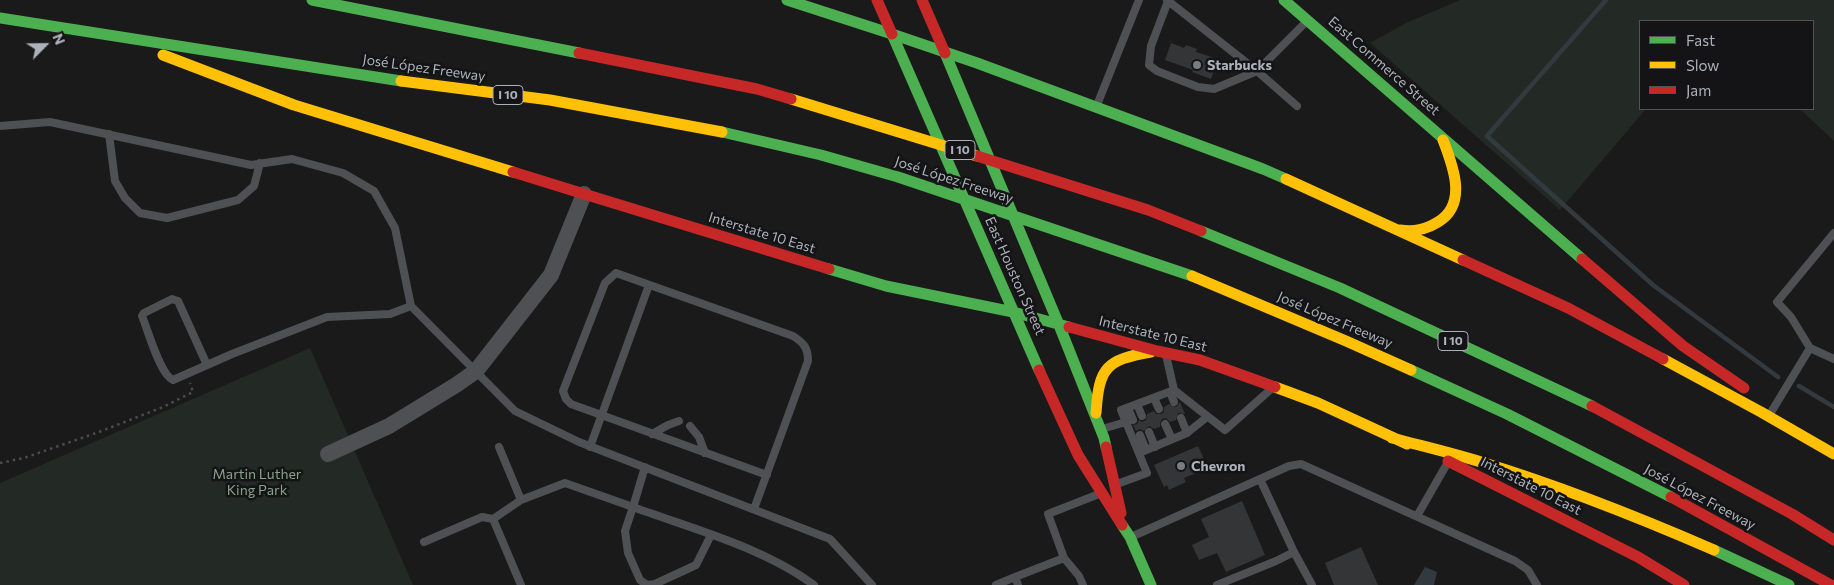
<!DOCTYPE html>
<meta charset="utf-8">
<style>
body{margin:0}
#map{position:relative;width:1834px;height:585px;overflow:hidden;background:#1a1a1a;font-family:Commissioner,sans-serif}
canvas{display:block}
.legend{position:absolute;left:1639px;top:20px;width:175px;height:90px;box-sizing:border-box;background:#141416;border:1px solid #515357;margin:0;padding:6px 9px;list-style:none;font-size:15px;color:#adb1b9}
.legend li{display:flex;align-items:center;gap:10px;height:25px}
.legend b{width:25px;border:1px solid #515357}
.north{position:absolute;left:20px;top:20px;width:50px;height:50px;-webkit-text-stroke:4px #141416;paint-order:stroke;rotate:67deg;font-size:14px;font-weight:700;line-height:20px;text-align:center;color:#adb1b9}
.north::after{content:'';display:block;margin:auto;width:18px;height:22px;background:#adb1b9;clip-path:polygon(50% 0,100% 100%,50% 72%,0 100%)}
</style>
<div id="map">
<canvas width="1834" height="585"></canvas>
<ul class="legend">
<li><b style="height:6px;background:#4caf50"></b>Fast</li>
<li><b style="height:6px;background:#ffc107"></b>Slow</li>
<li><b style="height:6px;background:#c62828"></b>Jam</li>
</ul>
<div class="north">N</div>
</div>
<script>
const ctx = document.querySelector('canvas').getContext('2d');
ctx.lineJoin = 'round';
function fill(path, color) { ctx.fillStyle = color; ctx.fill(path, 'evenodd'); }
function trace(path, color, width, dash) { ctx.strokeStyle = color; ctx.lineWidth = width; ctx.lineCap = dash ? 'butt' : 'round'; ctx.setLineDash(dash || []); ctx.stroke(path); }
function label(font, color, halo, rows, align = 'center') {
  ctx.font = font + ' Commissioner,sans-serif'; ctx.lineWidth = 5; ctx.setLineDash([]); ctx.textBaseline = 'middle'; ctx.strokeStyle = halo; ctx.fillStyle = color; for (const [text, x, y, turn = 0] of rows) {
    ctx.save(); ctx.translate(x, y); ctx.rotate((+turn || 0) * Math.PI / 180); ctx.textAlign = isNaN(turn) ? turn : align; if (halo) ctx.strokeText(text, 0, 0); ctx.fillText(text, 0, 0); ctx.restore();
  }
}
const green = new Path2D(`
 M1460,0H1834V141L1800,109H1813V21H1640V109H1646L1560,210L1370,43L1406,23Z
 M310,348L413,585H0V483Z`);
const water = new Path2D(`
 M1425,567L1437,572L1434,585H1414Z`);
const stream = new Path2D(`
 M1606,0L1487,136L1653,285L1778,377
 M1799,386L1834,407`);
const building = new Path2D(`
 M1171,43L1184,48L1186,45L1197,49L1196,52L1218,59L1211,79L1192,72L1193,70L1165,60Z
 M1180,402L1185,414L1178,413L1176,420L1170,422L1166,418L1162,419L1160,423V427L1154,429L1149,426L1144,431L1140,429L1136,431L1133,425L1137,424L1139,420L1142,422L1146,420L1147,414L1154,411L1156,414H1161L1164,412V407L1169,404L1176,407Z
 M1198,446L1208,468L1184,478L1186,482L1169,490L1167,485L1164,487L1154,465Z
 M1242,501L1265,555L1226,572L1217,553L1199,560L1192,545L1209,537L1201,519Z
 M1361,547L1378,585H1334L1325,563Z`);
const path = new Path2D(`
 M0,463L24,458L99,432L163,407L193,392L190,383`);
const lane = new Path2D(`
 M1167,0L1257,71L1297,106
 M1168,1L1151,46L1149,65L1157,71L1185,82L1198,87L1214,89L1257,71L1306,22
 M1097,105L1139,0
 M0,126L50,122L251,165L292,159L343,173L374,191L395,228L411,306L515,411L579,442L830,539L872,585
 M109,134L115,181L125,198L140,213L167,218L238,200L254,186L260,163
 M1810,348L1834,359
 M1166,355L1174,390L1225,430L1270,390
 M207,365L178,301L172,299L144,313L142,316C148,330 160,375 173,380L232,354L327,317L390,314L411,306
 M1170,392L1174,402
 M1154,398L1159,409
 M1137,404L1142,416
 M1128,408L1133,420
 M1770,414L1810,348L1791,317L1777,302L1834,233
 M1181,418L1187,433
 M1165,424L1172,439
 M690,426L699,437L705,453
 M1102,429L1126,422
 M1149,432L1155,447
 M652,434L668,425L679,421
 M1140,435L1146,450
 M499,447L521,500
 M590,447L649,285
 M1139,453L1187,433L1207,417
 M1260,479L1294,552L1312,585
 M1117,484L1147,473L1121,410L1174,390
 M754,509L808,361C808,348 804,343 793,336L616,273L605,283L563,391L566,399L571,404L767,475
 M1417,516L1448,462
 M1131,537L1289,466L1301,464L1515,561L1528,570L1537,585
 M424,542L482,517L493,519
 M1064,558L1079,576L1083,585
 M521,585L493,519L521,500L565,483L633,507L645,467
 M647,585L640,580L628,553L625,531L633,507C693,529 762,547 814,585
 M647,585L655,584L696,565L711,535
 M996,585L1015,577
 M1018,585L1015,577L1064,558L1048,514L1099,494
 M1217,585L1276,561L1294,552`);
const street = new Path2D(`
 M328,454L389,426L456,385L476,371L551,275L584,194`);
const fast = new Path2D(`
 M312,0L579,53
 M787,0L892,34
 M1284,0L1582,259
 M0,18L401,81
 M892,34L977,63L1263,169L1286,179
 M892,34L1039,370
 M945,53L1059,325L1104,438L1106,447
 M722,132L821,155L898,177L1192,276
 M1201,231L1340,288L1592,406
 M829,269L886,286L1013,312L1069,327
 M1411,370L1507,414L1671,497
 M1122,525L1130,537L1151,585
 M1714,550L1789,585`);
const slow = new Path2D(`
 M163,55L294,105L513,172
 M401,81L550,100L722,132
 M791,99L977,156
 M1286,179L1463,260
 M1400,230C1414,232 1425,230 1438,222C1468,204 1453,166 1443,140
 M1192,276L1346,341L1411,370
 M1663,359L1761,412L1834,454
 M1275,387L1318,403L1407,444
 M1096,413C1099,367 1106,360 1151,352
 M1392,438C1422,446 1452,453 1481,462C1560,486 1638,517 1714,550`);
const jam = new Path2D(`
 M877,0L892,34
 M922,0L945,53
 M579,53L757,89L791,99
 M977,156L1148,210L1201,231
 M513,172L584,194
 M584,194L829,269
 M1582,259L1683,346L1744,388
 M1463,260L1568,308L1663,359
 M1069,327L1157,351L1200,360L1275,387
 M1039,370L1078,455L1122,525
 M1592,406L1792,514L1834,540
 M1106,447L1121,513
 M1448,461L1638,557L1684,585
 M1671,497L1831,585`);
const markers = [
 [1197,65,5,"#7a7c81"],
 [1181,466,5,"#7a7c81"]
];
const shields = [
 [508,95,30],
 [960,150,30],
 [1453,341,30]
];
const shieldNames = [
 ["I 10",508,95],
 ["I 10",960,150],
 ["I 10",1453,341]
];
const poiNames = [
 ["Starbucks",1207,65],
 ["Chevron",1191,466]
];
const streetNames = [
 ["East Commerce Street",1384,66,41],
 ["José López Freeway",424,68,8],
 ["José López Freeway",954,180,18],
 ["Interstate 10 East",762,233,17],
 ["East Houston Street",1015,276,66],
 ["José López Freeway",1335,320,23],
 ["Interstate 10 East",1153,334,14],
 ["Interstate 10 East",1531,486,27],
 ["José López Freeway",1700,497,28]
];
const parkNames = [
 ["Martin Luther",257,474],
 ["King Park",257,490]
];
fill(green, '#232924');
fill(water, '#333a3f');
trace(stream, '#333a3f', 4.5);
fill(building, '#343536');
trace(path, '#4a4c4e', 2.5, [2.5, 4]);
trace(lane, '#4f5053', 8);
trace(street, '#4f5053', 16);
trace(fast, '#4caf50', 11);
trace(slow, '#ffc107', 11);
trace(jam, '#c62828', 11);
for (const [x, y, r, color] of markers) { const dot = new Path2D(); dot.arc(x, y, r, 0, 2 * Math.PI); ctx.fillStyle = color; ctx.fill(dot); trace(dot, '#141416', 2); }
for (const [x, y, w] of shields) { const box = new Path2D(); box.roundRect(x - w / 2, y - 9.5, w, 19, 4); ctx.fillStyle = '#141416'; ctx.fill(box); trace(box, '#adb1b9', 1); }
label('bold 12px', '#adb1b9', null, shieldNames);
label('bold 14px', '#adb1b9', '#141416', poiNames, 'left');
label('14px', '#adb1b9', '#141416', streetNames);
label('14px', '#87a288', '#141416', parkNames);
</script>
